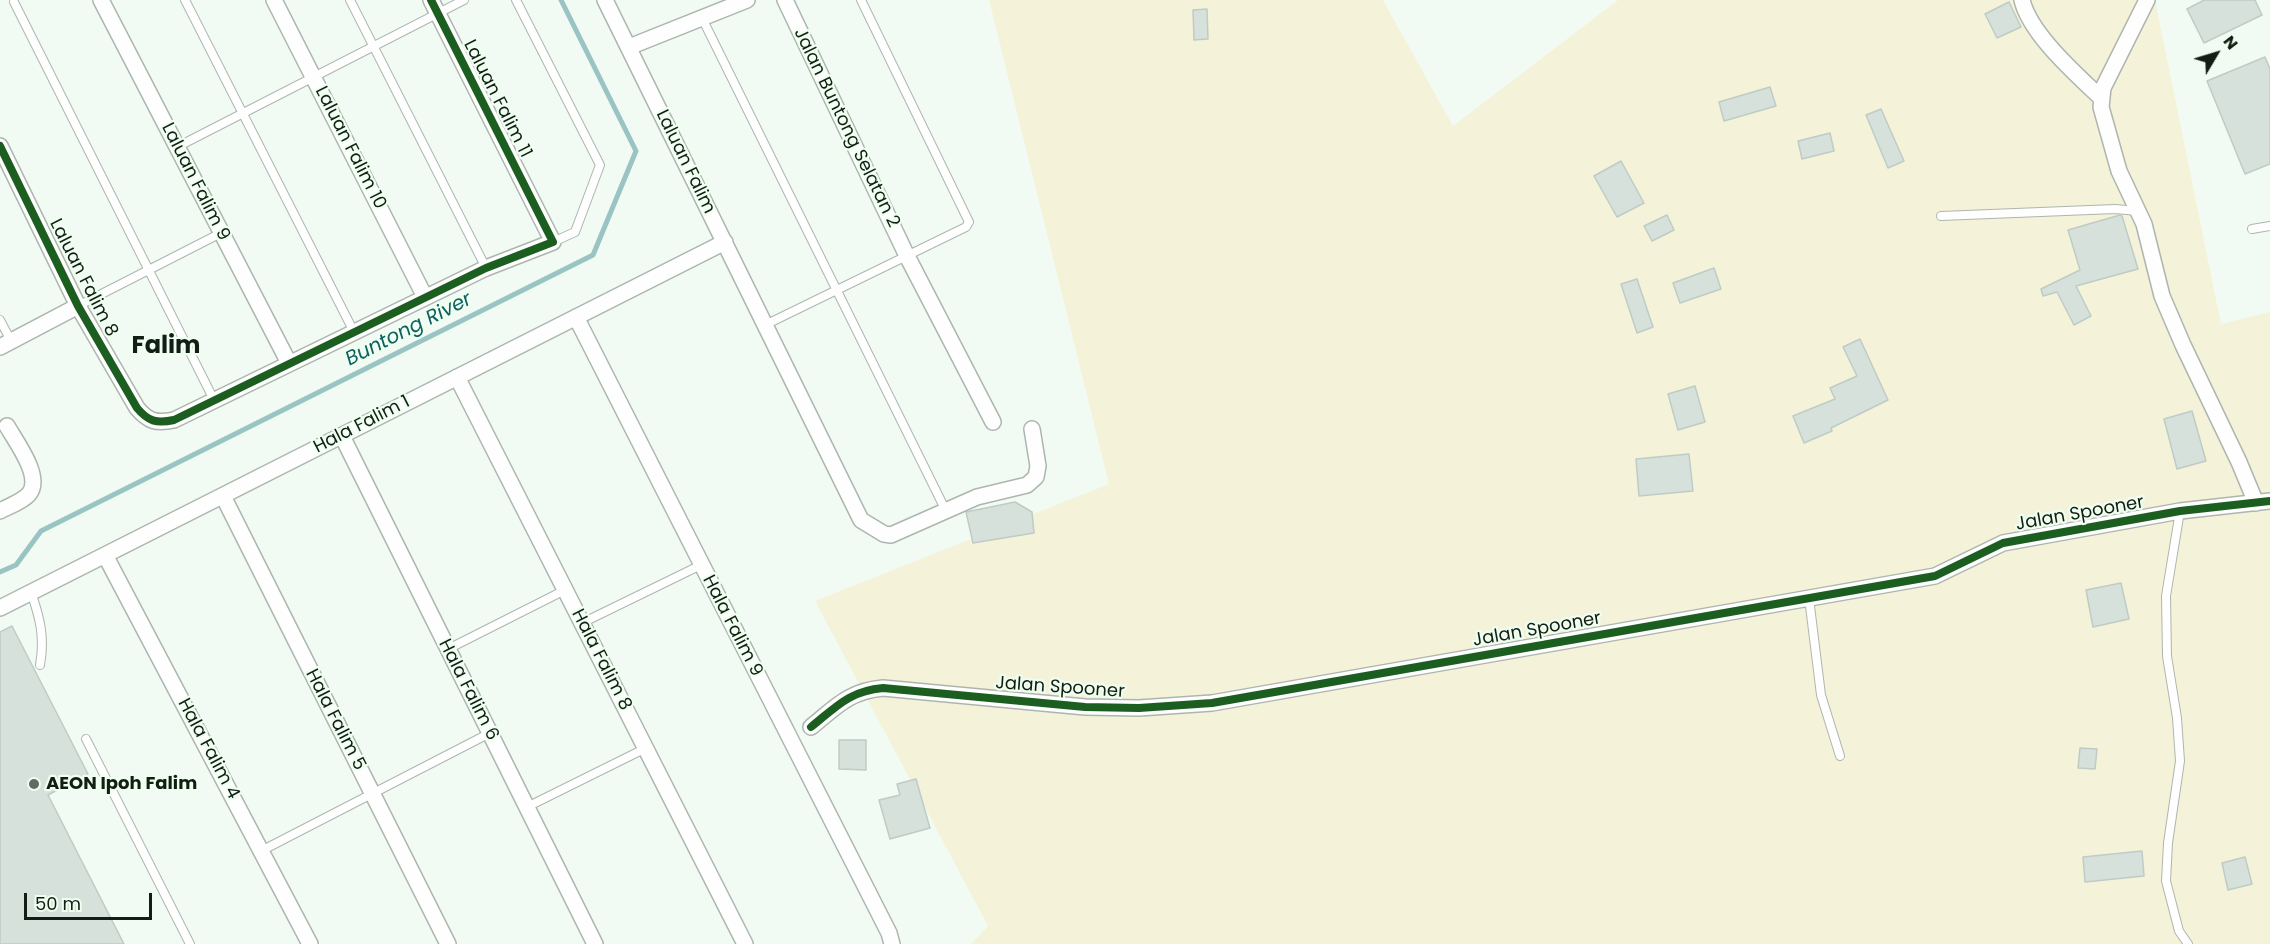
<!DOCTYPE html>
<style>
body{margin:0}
#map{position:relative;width:2270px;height:944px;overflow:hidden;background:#f2fbf3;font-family:Poppins,sans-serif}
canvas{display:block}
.north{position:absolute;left:2186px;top:24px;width:60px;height:60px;-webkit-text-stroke:4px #eefff0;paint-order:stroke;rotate:52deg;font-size:16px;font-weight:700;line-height:24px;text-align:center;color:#131d14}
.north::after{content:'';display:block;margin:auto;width:21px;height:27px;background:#131d14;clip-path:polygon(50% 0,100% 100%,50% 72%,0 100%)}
.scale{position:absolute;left:24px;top:893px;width:128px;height:27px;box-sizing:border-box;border:3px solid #131d14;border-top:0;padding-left:8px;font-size:18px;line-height:21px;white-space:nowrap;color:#131d14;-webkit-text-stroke:4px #eefff0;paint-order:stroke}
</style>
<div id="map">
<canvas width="2270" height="944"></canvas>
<div class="north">N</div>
<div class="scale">50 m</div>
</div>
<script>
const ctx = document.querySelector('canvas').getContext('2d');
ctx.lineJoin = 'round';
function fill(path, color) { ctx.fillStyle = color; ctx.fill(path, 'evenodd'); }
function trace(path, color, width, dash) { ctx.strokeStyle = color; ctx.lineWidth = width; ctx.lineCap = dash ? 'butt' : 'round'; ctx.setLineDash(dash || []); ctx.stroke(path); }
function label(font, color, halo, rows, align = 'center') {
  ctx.font = font + ' Poppins,sans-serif'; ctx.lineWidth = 4.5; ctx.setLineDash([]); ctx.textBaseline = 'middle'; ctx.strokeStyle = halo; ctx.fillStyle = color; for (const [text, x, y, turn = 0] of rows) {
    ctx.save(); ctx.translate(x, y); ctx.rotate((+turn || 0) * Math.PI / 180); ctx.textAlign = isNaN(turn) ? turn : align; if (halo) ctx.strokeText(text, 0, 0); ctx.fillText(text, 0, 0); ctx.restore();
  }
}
const green = new Path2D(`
 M989,0H1383L1453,126L1618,0H2155L2221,324L2270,312V944H971L988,926L815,601L1109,484Z`);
const stream = new Path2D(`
 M0,572L16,565L41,531L593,255L636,151L561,0`);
const building = new Path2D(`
 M2204,0H2255L2262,15L2204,43L2187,9Z
 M2009,2L2021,27L1997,38L1985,14Z
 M1207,9L1208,39L1194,40L1193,10Z
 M2265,57L2270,69V164L2245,174L2207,81Z
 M1770,87L1776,106L1724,121L1719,102Z
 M1881,109L1904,161L1888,168L1866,115Z
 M1830,133L1834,151L1802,159L1798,141Z
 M1621,161L1644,203L1617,217L1594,176Z
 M1667,215L1674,230L1652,241L1644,226Z
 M2120,215L2122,216L2138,269L2076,286L2091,316L2074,325L2057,292L2043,296L2041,289L2080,270L2068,230Z
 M1714,268L1721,289L1680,303L1673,283Z
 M1637,279L1653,327L1637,333L1621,284Z
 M1860,339L1888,400L1831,428L1832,431L1804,443L1793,416L1835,399L1830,388L1857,376L1843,347Z
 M1695,386L1705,422L1678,430L1668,394Z
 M2192,411L2206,461L2177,469L2164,419Z
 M1689,454L1693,491L1639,496L1636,459Z
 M1015,502L1032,512L1034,533L973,543L966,512Z
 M2121,583L2129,619L2093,627L2086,590Z
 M12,626L88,774L48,795L124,944H0V632Z
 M839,740H866V770L839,769Z
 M2080,748L2097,749L2095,769L2078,768Z
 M916,779L930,828L890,839L879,800L900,795L897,784Z
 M2142,851L2144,876L2085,882L2083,857Z
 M2245,857L2252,884L2228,890L2222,863Z`);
const service = new Path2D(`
 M185,0L354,332
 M350,0L486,268
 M516,0L600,165L575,232L553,242
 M14,2L214,400
 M702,18L946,511
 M177,147L464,0
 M1941,216L2115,209L2138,211
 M2252,229L2270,226
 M78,306L221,233
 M0,320L11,341
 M765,325L966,227L969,222L861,0
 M2180,511L2166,596L2167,656L2177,718L2180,761L2168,843L2166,881L2179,931L2188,944
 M31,592C40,618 45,638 40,665
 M1809,598L1821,695L1840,756
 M582,623L701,565
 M448,649L565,590
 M86,739L190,944
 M527,807L646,748
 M261,851L490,733`);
const minor = new Path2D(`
 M101,0L289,363
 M274,0L425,297
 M605,0L861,520L884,534L891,535L977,497L1027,485L1036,477L1038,466L1032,429
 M785,0L907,256L993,422
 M2022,0C2030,34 2076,74 2101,98
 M2147,0L2103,88L2101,107L2119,171L2144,224L2162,296L2183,345L2239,462L2256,503
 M629,47L747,0
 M0,146L78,306L137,408C148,421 156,424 174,420L486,268L553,242L431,0
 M576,317L889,933L892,944
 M0,347L78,306
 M457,377L745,944
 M342,436L595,944
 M223,496L448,944
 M0,511C9,506 22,502 29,494C43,477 16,442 7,426
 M105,555L310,944
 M0,608L725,242
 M811,727C836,707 849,691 883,688L1085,707L1139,708L1212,703L1935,576L2003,543L2180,511L2270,501`);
const cycleway = new Path2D(`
 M0,146L78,306L137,408C148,421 156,424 174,420L486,268L553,242L431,0
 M811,727C836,707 849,691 883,688L1085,707L1139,708L1212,703L1935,576L2003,543L2180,511L2270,501`);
const markers = [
 [34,784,6,"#616b62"]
];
const streetNames = [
 ["Laluan Falim 11",497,99,63],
 ["Jalan Buntong Selatan 2",846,128,64],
 ["Laluan Falim 10",350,148,63],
 ["Laluan Falim",685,162,64],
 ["Laluan Falim 9",195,182,63],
 ["Laluan Falim 8",83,278,63],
 ["Hala Falim 1",362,425,-27],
 ["Jalan Spooner",2080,514,-10],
 ["Hala Falim 9",732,626,63],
 ["Jalan Spooner",1537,630,-10],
 ["Hala Falim 8",601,660,63],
 ["Jalan Spooner",1060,688,4],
 ["Hala Falim 6",468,690,63],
 ["Hala Falim 5",335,720,63],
 ["Hala Falim 4",208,749,62]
];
const poiNames = [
 ["AEON Ipoh Falim",46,784]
];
const waterNames = [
 ["Buntong River",409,330,-27]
];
const districtNames = [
 ["Falim",166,347]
];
fill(green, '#f4f3d9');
trace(stream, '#9ac4c3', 5);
fill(building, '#d5e1da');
trace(building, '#bfcbc5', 1.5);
trace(service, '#adb6ae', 10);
trace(minor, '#adb6ae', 18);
trace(service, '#fdfefd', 8);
trace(minor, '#fdfefd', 15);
trace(cycleway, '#1b5e20', 8);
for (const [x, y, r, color] of markers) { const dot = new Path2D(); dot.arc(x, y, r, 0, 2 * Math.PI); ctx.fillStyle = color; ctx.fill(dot); trace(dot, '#eefff0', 2); }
label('18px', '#131d14', '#eefff0', streetNames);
label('bold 18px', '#131d14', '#eefff0', poiNames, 'left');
label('italic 20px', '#0f6063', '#eefff0', waterNames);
label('bold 24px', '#131d14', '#eefff0', districtNames);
</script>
